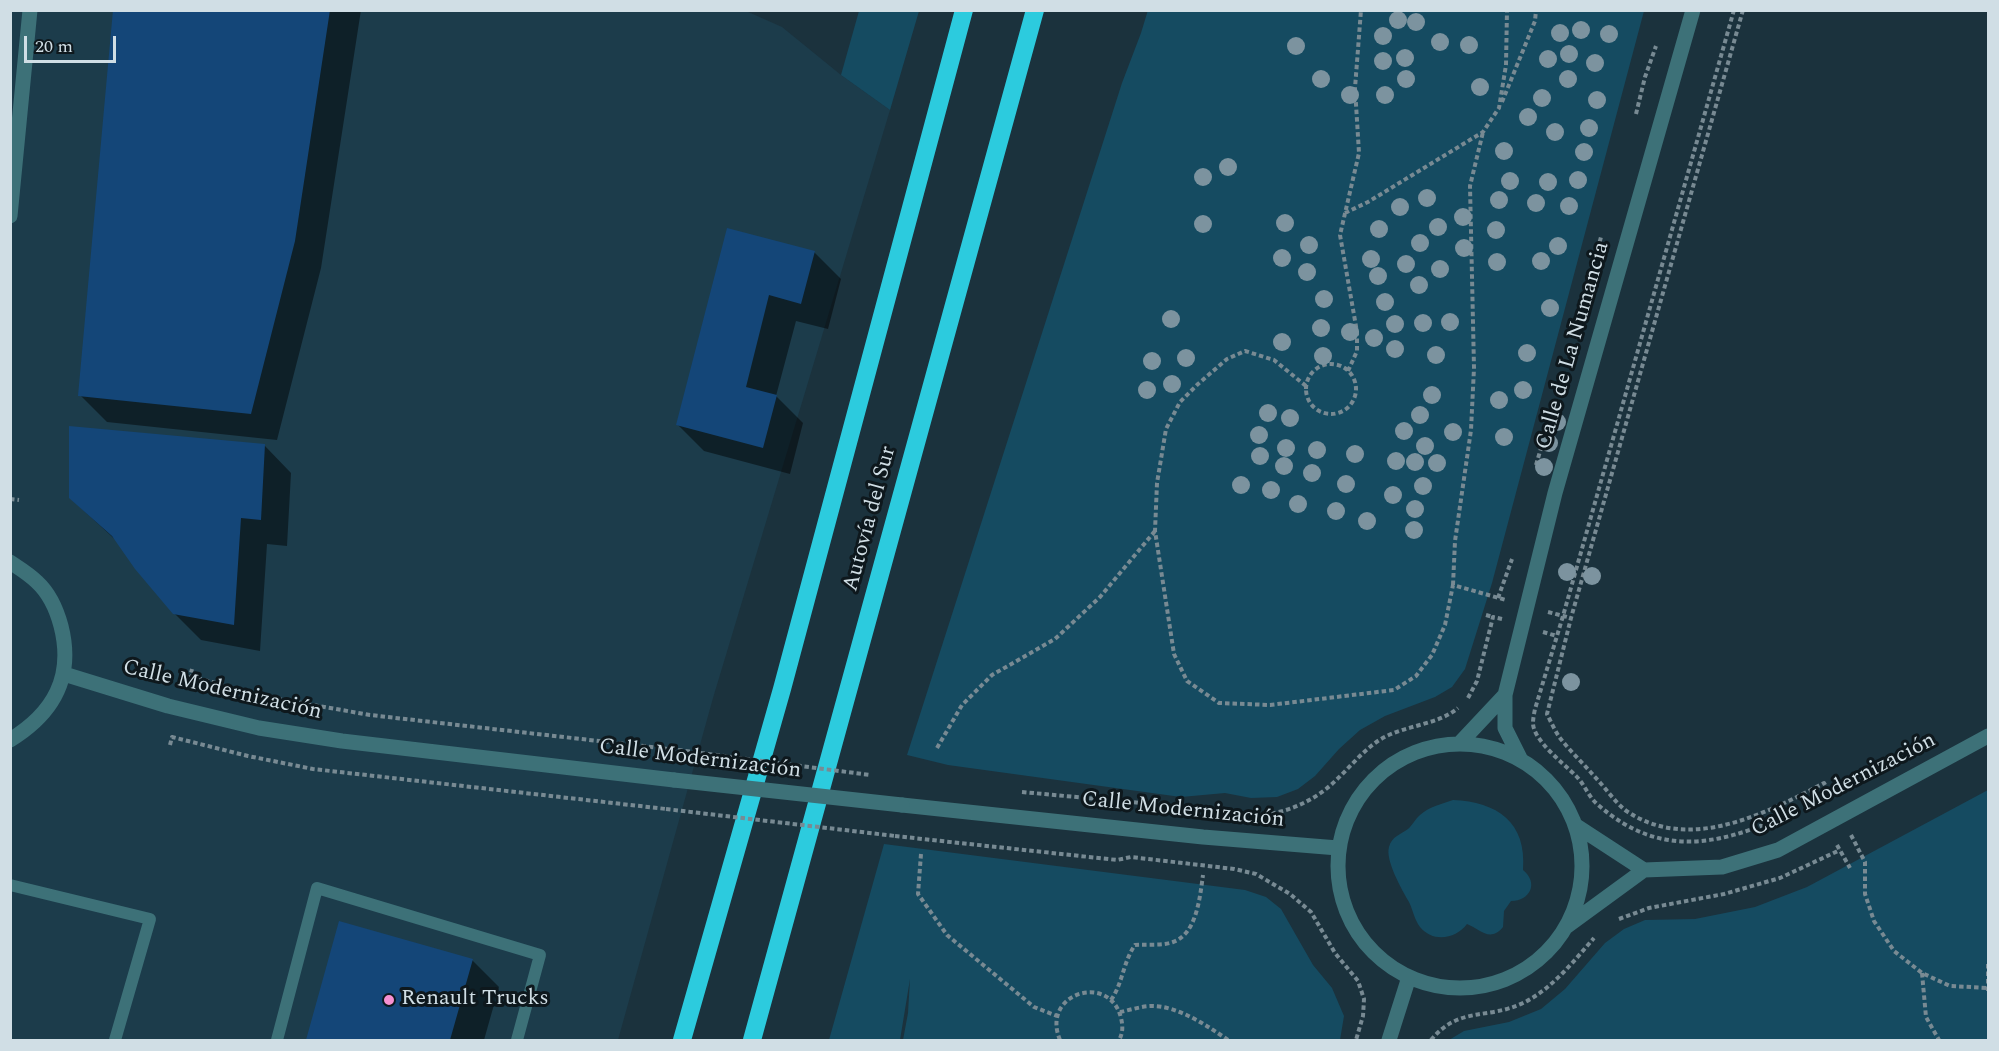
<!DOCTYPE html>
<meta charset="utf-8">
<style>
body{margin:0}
#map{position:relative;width:1999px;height:1051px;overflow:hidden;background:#1b323d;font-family:Spectral,serif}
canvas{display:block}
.frame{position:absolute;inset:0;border:12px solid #d0dee5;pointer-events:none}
.scale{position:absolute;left:24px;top:36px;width:92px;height:27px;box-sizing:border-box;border:3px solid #d0dee5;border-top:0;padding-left:8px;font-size:18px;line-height:21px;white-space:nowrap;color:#d0dee5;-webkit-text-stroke:4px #0e181d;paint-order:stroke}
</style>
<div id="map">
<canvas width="1999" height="1051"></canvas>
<div class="frame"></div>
<div class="scale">20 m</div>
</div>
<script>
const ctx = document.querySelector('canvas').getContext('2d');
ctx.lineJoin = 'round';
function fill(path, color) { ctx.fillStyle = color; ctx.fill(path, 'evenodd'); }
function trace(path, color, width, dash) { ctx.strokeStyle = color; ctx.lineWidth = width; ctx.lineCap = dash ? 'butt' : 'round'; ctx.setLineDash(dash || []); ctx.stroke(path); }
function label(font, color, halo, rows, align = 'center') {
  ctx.font = font + ' Spectral,serif'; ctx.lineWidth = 6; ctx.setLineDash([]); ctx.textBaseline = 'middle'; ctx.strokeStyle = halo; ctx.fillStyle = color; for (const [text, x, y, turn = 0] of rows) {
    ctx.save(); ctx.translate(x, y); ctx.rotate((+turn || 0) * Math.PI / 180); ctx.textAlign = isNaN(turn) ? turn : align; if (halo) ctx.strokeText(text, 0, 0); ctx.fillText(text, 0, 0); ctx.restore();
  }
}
const built = new Path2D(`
 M10,11H746L782,27L841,75L890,110L713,698L618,1040H11Z`);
const green = new Path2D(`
 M1148,10L1644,11L1492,583L1465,669L1452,687L1435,697L1385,716L1360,730L1339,749L1315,776L1298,789L1277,797L1251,798L1225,793L1181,797L948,765L907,755L1122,83L1141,33Z
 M859,11H919L890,110L841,75Z
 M1988,790V1040H1449L1464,1031L1509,1022L1541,1009L1565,989L1605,943L1624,929L1645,920L1695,919L1755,907L1807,887Z
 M1453,800C1497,802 1527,822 1523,870C1539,883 1530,901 1511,901L1504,911L1503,927C1490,943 1480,929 1467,924C1456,939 1433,943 1420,927C1414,919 1413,910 1409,902C1402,890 1385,860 1389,847C1392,836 1400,835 1408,829C1412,826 1415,819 1420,815C1429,807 1441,804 1453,800Z
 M884,844L1245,890L1266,897L1281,909L1313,965L1332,988L1344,1016L1340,1040H903L908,1013L910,979L900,1040H829Z`);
const shadow = new Path2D(`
 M115,10H361L321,268L277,440L107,422L80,395Z
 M728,230L814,252L841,279L828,329L796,321L776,396L803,423L790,474L704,451L677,424Z
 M265,446L291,473L287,546L267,544L260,651L201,640L174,613L120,544L70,498Z
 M340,923L472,960L499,987L484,1040H307Z`);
const building = new Path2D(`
 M113,10H330L295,241L251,414L78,396Z
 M727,228L815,251L801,304L769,295L746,387L777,395L763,448L676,425Z
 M69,426L265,444L261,520L241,518L234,625L173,614L135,569L112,536L69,498Z
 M339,921L473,959L450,1040H306Z`);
const path = new Path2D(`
 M1734,10L1563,616L1535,709C1534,714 1533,719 1533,723C1533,740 1563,763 1575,775C1584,783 1588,796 1597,804C1664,863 1727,843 1800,809
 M1743,10L1571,618L1547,714C1551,722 1555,731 1560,738C1570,751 1583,763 1594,776C1604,786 1614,801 1625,810C1688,854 1765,814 1824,783L1831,796
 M1502,102L1535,21L1536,10
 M1636,114L1645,77L1656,46
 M1345,213L1368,202L1483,132L1499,108L1506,65L1507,10
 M1582,307L1601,237
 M1306 389a25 25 0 1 1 50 0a25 25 0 1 1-50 0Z
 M1348,371L1357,351V332L1340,235L1359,153L1355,88L1361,10
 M1306,386L1274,360L1245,351L1227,359L1198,384L1180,402L1166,429L1157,483L1155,531L1174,654L1187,681L1219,703L1270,705L1394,690L1416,676L1432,655L1445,625L1453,585L1506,600
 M1536,465L1544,438
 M10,499L19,500
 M1453,585L1455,541L1471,430L1474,368L1470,186L1483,132
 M1498,598L1512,559
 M1548,612L1571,618
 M1486,615L1493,617
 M1543,632L1557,636
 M190,676L262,696L370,715L678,750
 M187,687L192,669
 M1468,698L1477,681L1493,617L1502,619
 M170,745L172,737L248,756L313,769L666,809
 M937,748L962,705L992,675L1055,639L1100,597L1155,531
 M1022,792L1195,808L1229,813
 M1249,815C1277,816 1304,806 1326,789C1346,773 1360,752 1381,739C1405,725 1438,725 1458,708
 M1851,835L1865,862V894L1874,921L1894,951L1922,973L1950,986L1988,988
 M895,836L1117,860L1131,857L1234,869L1256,874L1290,894L1311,912L1335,953L1358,981L1364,999L1363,1016L1356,1040
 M1837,845L1850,868
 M921,854L918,894L947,935L1034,1007L1057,1016
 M1619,919L1649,908L1724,894L1780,878L1840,850
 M1988,964V992
 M1922,973L1926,1017L1939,1040
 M1111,1000C1123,983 1123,962 1135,945C1147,944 1162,946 1173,942C1197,934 1200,896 1203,875
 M1120,1012C1130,1010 1142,1006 1152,1006C1178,1006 1208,1026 1228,1040
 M1060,1040C1040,993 1110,972 1121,1018C1123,1026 1123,1033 1119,1040
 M1431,1040C1459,1006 1487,1020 1523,1003C1552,989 1573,962 1594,938`);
const service = new Path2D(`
 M10,885L150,919L115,1040
 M277,1040L317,888L540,955L517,1040`);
const minor = new Path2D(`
 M10,216L30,10
 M10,562C19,568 29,574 37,582C49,593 57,611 61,626C74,677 54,713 10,740
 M64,674L168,706L259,728L342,741L674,780
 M1459,744L1505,695
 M1338 866a122 122 0 1 1 244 0a122 122 0 1 1-244 0Z
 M1521,760L1505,728V695L1555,493L1693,10
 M902,805L1203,837L1338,848
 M1575,825L1644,870
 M1566,927L1644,870L1722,867L1778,850L1988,736
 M1389,1040L1409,977`);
const motorway = new Path2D(`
 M682,1040L782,689L964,10
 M752,1040L1035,10`);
const pathBridge = new Path2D(`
 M678,750L870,775
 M666,809L895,836`);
const minorBridge = new Path2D(`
 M674,780L902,805`);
const trees = [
 [1398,20],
 [1416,22],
 [1581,30],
 [1560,33],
 [1609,34],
 [1383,36],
 [1440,42],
 [1469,45],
 [1296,46],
 [1569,54],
 [1405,58],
 [1548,59],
 [1383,61],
 [1595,63],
 [1321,79],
 [1406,79],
 [1568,79],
 [1480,87],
 [1350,95],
 [1385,95],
 [1542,98],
 [1597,100],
 [1528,117],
 [1589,128],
 [1555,132],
 [1504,151],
 [1584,152],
 [1228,167],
 [1203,177],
 [1578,180],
 [1510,181],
 [1548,182],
 [1427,198],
 [1499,200],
 [1536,203],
 [1569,206],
 [1400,207],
 [1463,217],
 [1285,223],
 [1203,224],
 [1438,227],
 [1379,229],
 [1496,230],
 [1420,243],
 [1309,245],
 [1558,246],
 [1464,248],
 [1282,258],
 [1371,259],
 [1541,261],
 [1497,262],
 [1406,264],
 [1440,269],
 [1307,272],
 [1378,276],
 [1419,285],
 [1324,299],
 [1385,302],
 [1550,308],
 [1171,319],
 [1450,322],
 [1423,323],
 [1395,324],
 [1321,328],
 [1350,332],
 [1374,338],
 [1282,342],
 [1395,349],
 [1527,353],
 [1436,355],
 [1323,356],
 [1186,358],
 [1152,361],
 [1172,384],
 [1147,390],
 [1523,390],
 [1432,395],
 [1499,400],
 [1268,413],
 [1420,415],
 [1290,418],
 [1557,422],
 [1404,431],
 [1453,432],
 [1259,435],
 [1504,437],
 [1549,443],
 [1425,446],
 [1286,448],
 [1317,450],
 [1355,454],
 [1260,456],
 [1396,461],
 [1415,462],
 [1437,463],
 [1284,466],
 [1544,467],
 [1312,473],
 [1346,484],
 [1241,485],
 [1423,486],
 [1271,490],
 [1393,495],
 [1298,504],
 [1415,509],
 [1336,511],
 [1367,521],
 [1414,530],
 [1567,572],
 [1592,576],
 [1571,682]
];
const markers = [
 [389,1000,6,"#f690d1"]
];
const streetNames = [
 ["Calle de La Numancia",1574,346,-74],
 ["Autovía del Sur",871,519,-75],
 ["Calle Modernización",222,691,13],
 ["Calle Modernización",700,760,7],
 ["Calle Modernización",1844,786,-27],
 ["Calle Modernización",1183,811,6]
];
const poiNames = [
 ["Renault Trucks",401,1000]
];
fill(built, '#1c3c4b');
fill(green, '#154b61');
fill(shadow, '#0007');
fill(building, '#144678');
trace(path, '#788a93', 4, [4.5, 3]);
trace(service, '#3d7178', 12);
trace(minor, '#3d7178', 15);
trace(motorway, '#2ccbde', 18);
trace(pathBridge, '#788a93', 4, [4.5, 3]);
trace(minorBridge, '#3d7178', 15);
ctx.fillStyle = '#7c939f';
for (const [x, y] of trees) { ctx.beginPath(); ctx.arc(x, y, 9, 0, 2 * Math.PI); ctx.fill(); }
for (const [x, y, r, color] of markers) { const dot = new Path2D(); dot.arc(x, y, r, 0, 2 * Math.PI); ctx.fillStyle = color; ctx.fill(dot); trace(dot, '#0e181d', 2); }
label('22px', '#d0dee5', '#0e181d', streetNames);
label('22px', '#d0dee5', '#0e181d', poiNames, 'left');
</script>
